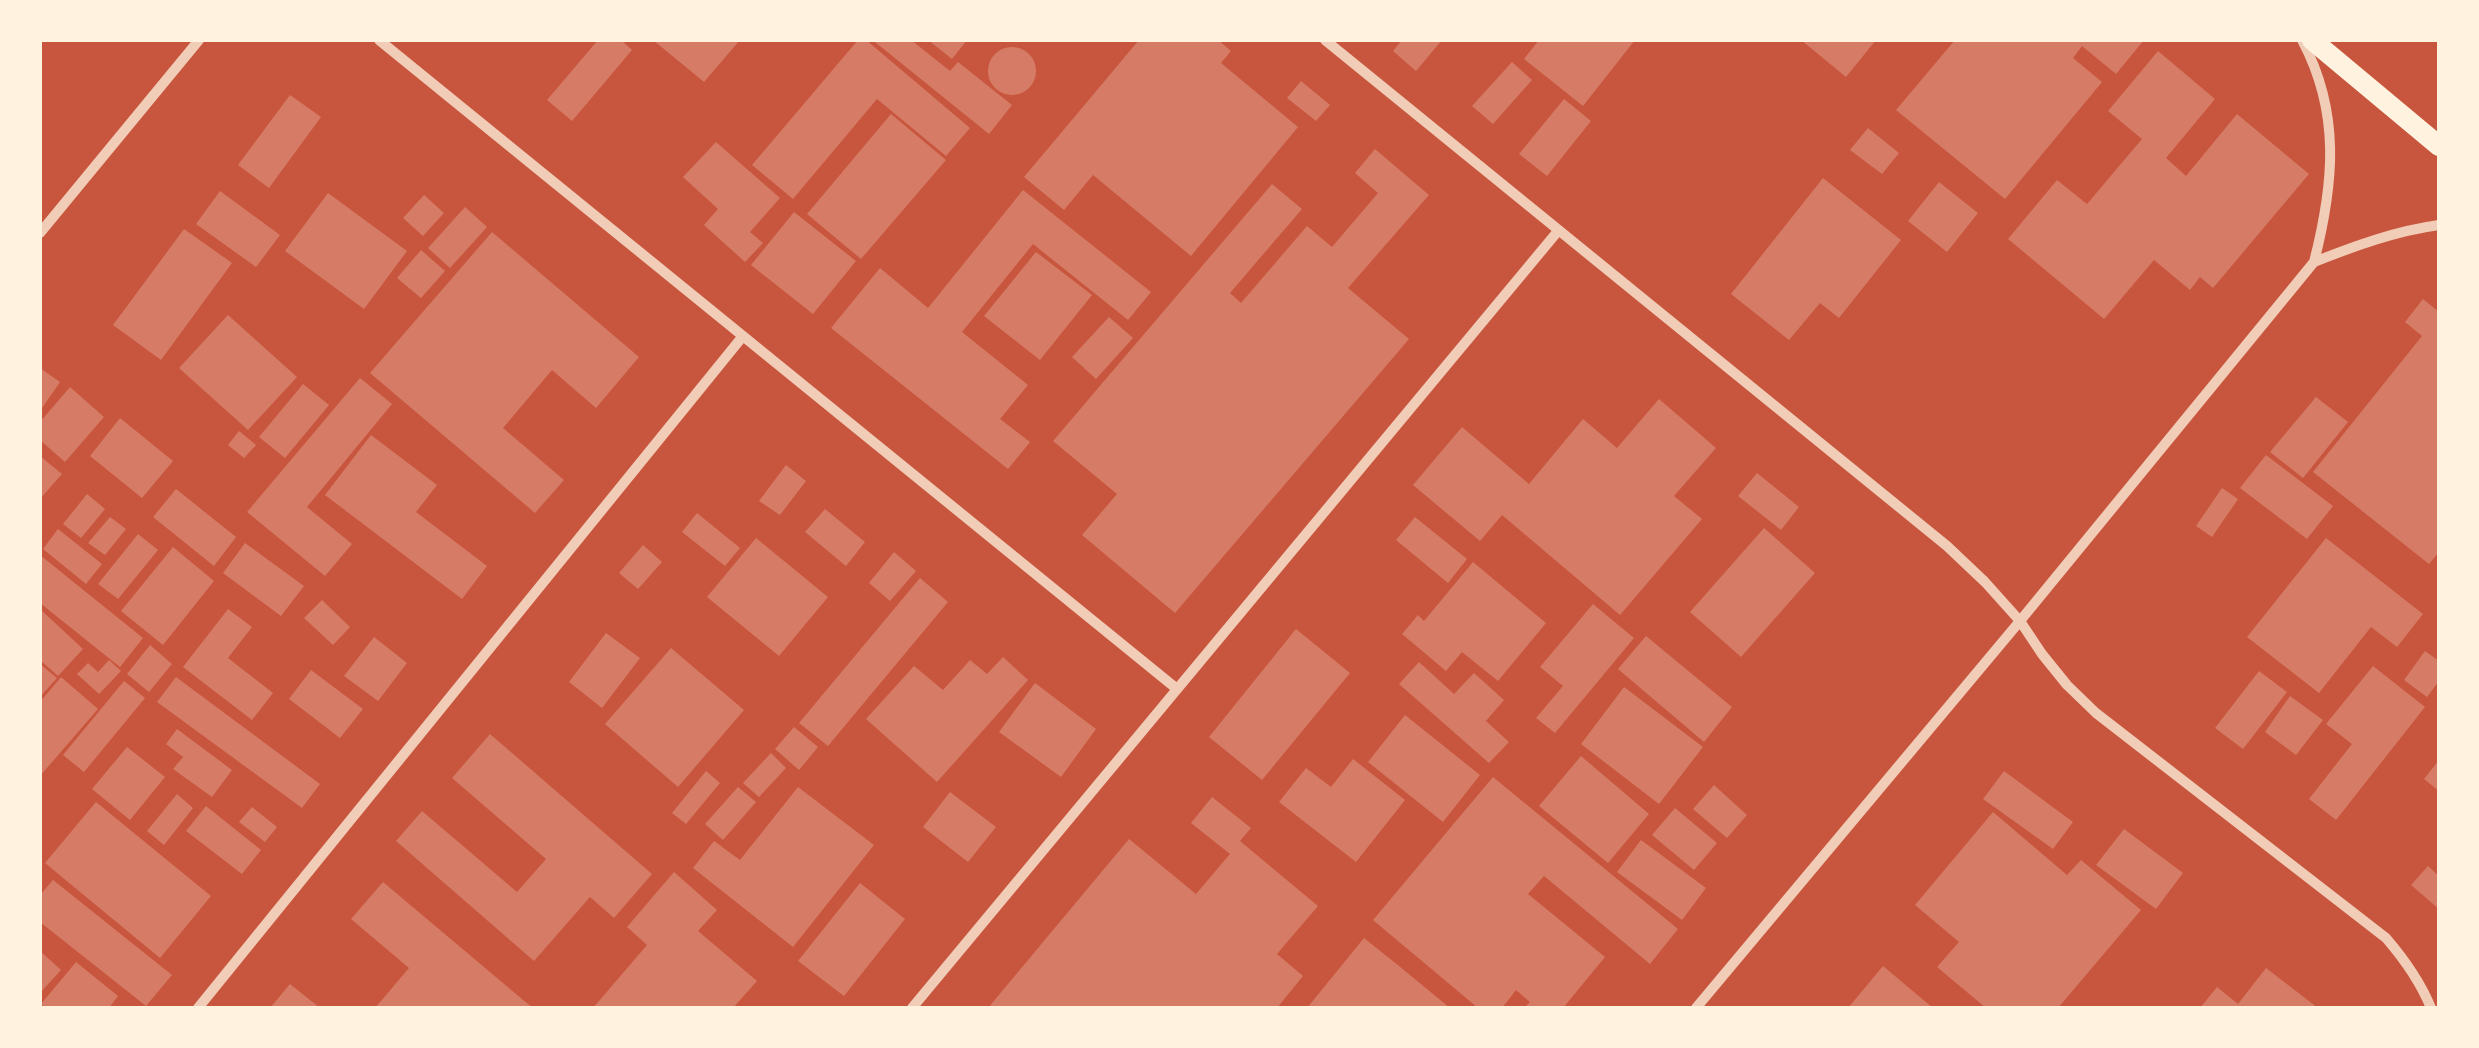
<!DOCTYPE html>
<style>
body{margin:0}
#map{position:relative;width:2479px;height:1048px;overflow:hidden;background:#c8553d;font-family:Roboto,sans-serif}
canvas{display:block}
.frame{position:absolute;inset:0;border:42px solid #fff3e0;pointer-events:none}
</style>
<div id="map">
<canvas width="2479" height="1048"></canvas>
<div class="frame"></div>
</div>
<script>
const ctx = document.querySelector('canvas').getContext('2d');
ctx.lineJoin = 'round';
function fill(path, color) { ctx.fillStyle = color; ctx.fill(path, 'evenodd'); }
function trace(path, color, width, dash) { ctx.strokeStyle = color; ctx.lineWidth = width; ctx.lineCap = dash ? 'butt' : 'round'; ctx.setLineDash(dash || []); ctx.stroke(path); }
const building = new Path2D(`
 M598,40H621L632,50L572,121L547,100Z
 M653,40H740L704,82Z
 M858,40H866L970,128L946,156L877,99L793,199L752,165Z
 M877,40H911L950,71L958,62L1012,105L989,134L875,42Z
 M928,40H967L952,59Z
 M1139,40H1218L1231,51L1221,63L1298,127L1191,256L1093,175L1064,210L1024,177Z
 M1402,40H1442L1416,71L1393,51Z
 M1539,40H1635L1583,106L1524,59Z
 M1801,40H1876L1846,77Z
 M1955,40H2144L2116,74L2082,46L2073,58L2102,82L2005,199L1896,110Z
 M988 71a24 24 0 1 1 48 0a24 24 0 1 1-48 0Z
 M2158,51L2215,99L2166,158L2186,176L2237,114L2309,174L2213,288L2200,277L2190,290L2154,260L2104,319L2008,239L2057,180L2087,204L2142,139L2108,111Z
 M1512,62L1532,80L1493,124L1472,106Z
 M1301,81L1330,105L1316,121L1287,98Z
 M290,95L321,117L269,188L238,165Z
 M1564,99L1591,121L1547,176L1519,154Z
 M891,114L946,160L861,259L807,214Z
 M1868,128L1899,153L1882,174L1850,150Z
 M716,142L780,198L750,232L763,243L745,262L704,225L718,209L683,177Z
 M1375,149L1429,195L1348,288L1409,339L1175,613L1082,535L1117,494L1053,441L1272,184L1302,209L1230,293L1241,303L1307,226L1332,247L1378,193L1355,173Z
 M1823,178L1901,240L1839,318L1820,303L1789,340L1731,294Z
 M1939,182L1978,213L1947,252L1908,221Z
 M1023,190L1151,292L1128,320L1033,244L962,332L1028,385L1000,419L1030,442L1008,469L831,328L880,268L928,308Z
 M220,191L280,235L256,267L196,224Z
 M328,193L407,251L364,309L285,251Z
 M424,195L444,213L423,236L403,218Z
 M465,207L487,227L450,268L428,248Z
 M794,212L856,261L813,314L751,265Z
 M184,229L232,263L161,360L113,325Z
 M492,232L639,357L596,408L552,370L503,428L564,480L535,513L370,373Z
 M421,250L445,271L421,298L397,278Z
 M1036,252L1092,295L1040,360L984,316Z
 M2423,299L2439,312V552L2429,564L2313,472L2422,336L2405,322Z
 M228,315L297,377L248,430L179,368Z
 M1109,317L1133,338L1096,379L1072,357Z
 M40,368L60,382L40,411Z
 M360,378L392,404L307,507L352,544L325,576L247,512Z
 M303,384L329,405L285,458L259,437Z
 M70,387L104,417L65,462L40,440V422Z
 M2316,397L2348,422L2303,478L2270,452Z
 M1659,399L1716,448L1674,496L1702,519L1620,615L1502,515L1480,541L1413,485L1462,427L1529,484L1583,419L1617,448Z
 M120,418L173,461L142,498L90,456Z
 M239,431L256,445L244,458L228,445Z
 M371,435L437,485L416,512L487,566L462,599L325,495Z
 M2266,455L2333,506L2307,539L2240,488Z
 M40,456L62,474L40,499Z
 M786,465L806,481L780,515L759,501Z
 M1757,473L1799,507L1781,530L1738,496Z
 M2222,488L2238,499L2212,537L2196,526Z
 M176,489L236,537L214,566L153,517Z
 M87,494L105,509L81,538L63,524Z
 M825,509L865,542L846,566L805,532Z
 M697,513L740,548L725,566L682,532Z
 M110,517L126,529L105,555L88,543Z
 M1415,517L1467,559L1448,583L1396,540Z
 M1764,528L1815,573L1741,657L1690,612Z
 M58,529L102,564L86,584L43,549Z
 M138,534L158,550L118,599L98,584Z
 M756,538L828,597L779,656L707,597Z
 M2326,538L2423,614L2397,647L2371,627L2319,693L2247,637Z
 M245,543L304,586L281,616L223,573Z
 M643,545L662,562L638,589L619,573Z
 M173,547L214,581L163,645L121,611Z
 M894,552L916,571L890,601L869,583Z
 M40,555L143,638L120,667L40,603Z
 M1473,562L1546,623L1498,681L1462,652L1446,671L1402,634L1418,615L1424,621Z
 M920,578L948,602L828,746L799,723Z
 M322,600L350,627L333,645L304,618Z
 M1593,604L1634,638L1555,733L1536,718L1563,686L1540,667Z
 M40,609L83,649L58,676L40,660Z
 M228,609L252,627L228,658L273,693L252,720L183,667Z
 M1296,629L1350,673L1262,780L1209,737Z
 M606,633L640,658L602,708L569,682Z
 M1646,636L1732,707L1704,742L1618,669Z
 M374,637L407,663L378,701L344,676Z
 M150,645L172,664L149,692L127,674Z
 M671,648L744,710L678,787L605,724Z
 M2425,651L2439,661V681L2427,697L2404,680Z
 M1003,657L1028,680L937,782L866,719L914,666L943,690L970,660L987,674Z
 M109,660L121,671L99,694L77,674L88,663L98,672Z
 M1419,662L1454,694L1474,673L1504,700L1486,721L1509,742L1489,763L1399,684Z
 M40,664L57,678L40,697Z
 M2373,666L2425,707L2336,820L2309,799L2352,744L2326,724Z
 M311,670L363,709L340,738L289,699Z
 M2259,671L2287,692L2243,749L2215,728Z
 M61,677L98,709L40,776V702Z
 M176,677L320,784L302,808L157,702Z
 M124,681L145,698L84,772L63,755Z
 M1035,683L1096,729L1061,777L999,732Z
 M1624,687L1703,747L1659,804L1581,744Z
 M2290,696L2323,720L2296,755L2265,732Z
 M1405,715L1480,775L1443,822L1368,762Z
 M794,727L818,747L799,770L775,749Z
 M177,729L232,770L212,797L173,769L183,757L166,744Z
 M490,734L652,874L614,918L590,897L534,961L396,841L422,811L517,892L546,859L452,778Z
 M127,747L165,777L130,820L92,789Z
 M771,753L786,768L759,797L743,783Z
 M1581,756L1649,814L1608,863L1539,806Z
 M1353,759L1405,800L1356,862L1279,802L1306,768L1331,787Z
 M2439,760V791L2424,779Z
 M706,771L720,783L686,824L672,813Z
 M2004,771L2073,822L2053,849L1983,799Z
 M1493,777L1678,929L1650,964L1544,876L1528,894L1605,957L1563,1008H1524L1530,1002L1516,990L1502,1008H1478L1373,920Z
 M1714,785L1747,815L1727,838L1693,809Z
 M738,787L756,802L723,840L705,824Z
 M798,787L874,845L793,947L693,868L714,841L740,860Z
 M950,792L996,827L968,862L923,827Z
 M177,794L193,808L164,845L147,831Z
 M1212,797L1251,828L1240,841L1318,906L1277,954L1303,976L1277,1008H988L1129,839L1196,894L1230,854L1191,823Z
 M96,802L211,896L160,958L45,863Z
 M206,806L261,850L242,874L186,831Z
 M252,807L277,827L265,842L239,822Z
 M1675,808L1717,843L1694,870L1652,835Z
 M1993,812L2067,875L2081,860L2141,910L2058,1008H1986L1937,967L1959,942L1915,905Z
 M2124,829L2183,873L2156,909L2096,865Z
 M1641,840L1706,888L1682,920L1617,872Z
 M2428,866L2439,876V909L2411,885Z
 M674,872L717,910L698,931L757,981L733,1008H593L647,945L627,927Z
 M53,880L172,975L146,1006L40,922V895Z
 M383,882L522,999L533,1008H375L409,968L351,919Z
 M860,883L905,919L844,996L798,961Z
 M1364,938L1399,966L1450,1008H1307Z
 M40,951L61,970L40,993Z
 M76,962L118,996L109,1008H46L41,1004Z
 M1883,966L1933,1008H1848Z
 M2266,968L2318,1008H2200L2217,987L2238,1004Z
 M290,984L320,1008H270Z`);
const minor = new Path2D(`
 M379,40L1177,689
 M1325,40L1947,546L1985,582L2020,621L2042,654L2067,685L2096,713L2386,938C2405,960 2420,981 2431,1008
 M40,233L199,40
 M2314,262C2355,246 2395,231 2439,225
 M198,1008L743,336
 M912,1008L1558,231
 M1696,1008L2020,621L2314,262C2334,184 2341,113 2302,40`);
const secondary = new Path2D(`
 M2312,40L2439,146`);
fill(building, '#d67c66');
trace(minor, '#f1ccb7', 10);
trace(secondary, '#fff3e0', 20);
</script>
